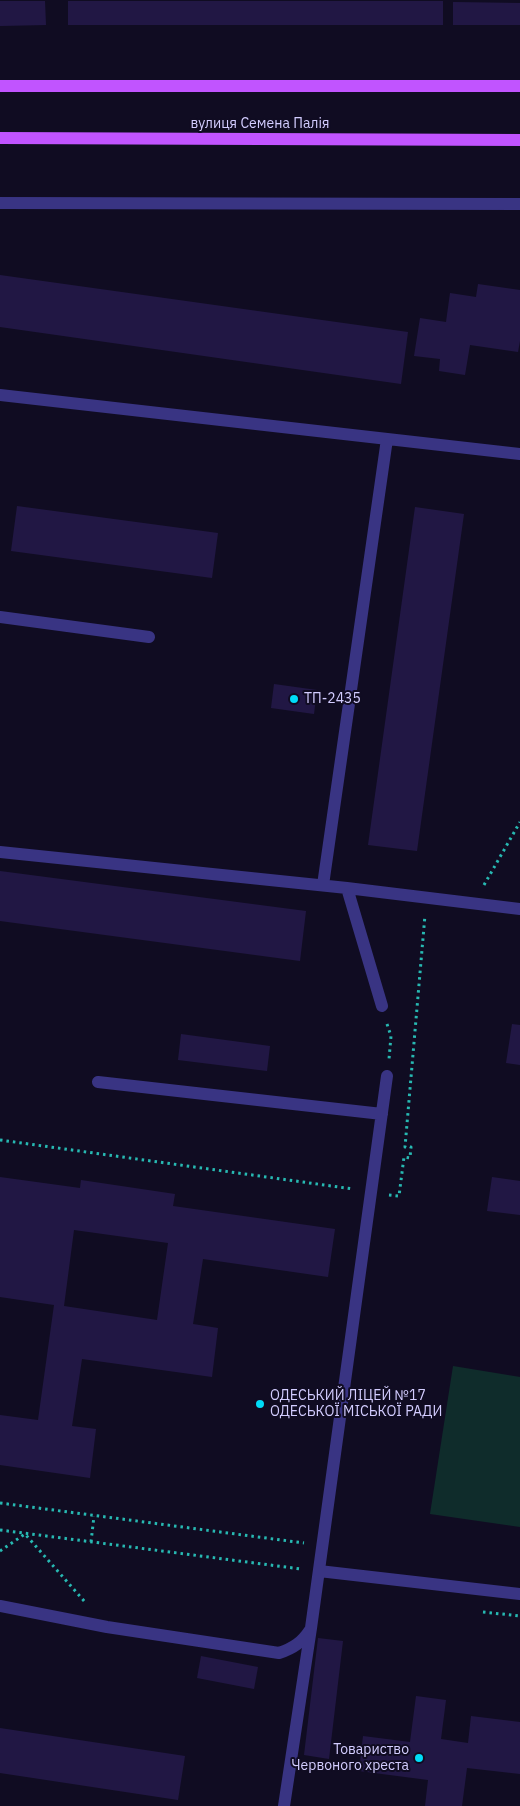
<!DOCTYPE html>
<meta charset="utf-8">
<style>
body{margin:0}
canvas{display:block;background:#100c22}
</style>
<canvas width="520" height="1806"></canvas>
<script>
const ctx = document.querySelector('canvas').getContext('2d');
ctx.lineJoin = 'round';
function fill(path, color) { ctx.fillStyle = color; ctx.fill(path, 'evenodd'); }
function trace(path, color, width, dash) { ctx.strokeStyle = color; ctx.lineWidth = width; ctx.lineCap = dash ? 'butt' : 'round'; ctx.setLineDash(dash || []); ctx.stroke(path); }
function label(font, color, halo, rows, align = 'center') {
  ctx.font = font + ' "IBM Plex Sans",sans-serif'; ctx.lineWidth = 4; ctx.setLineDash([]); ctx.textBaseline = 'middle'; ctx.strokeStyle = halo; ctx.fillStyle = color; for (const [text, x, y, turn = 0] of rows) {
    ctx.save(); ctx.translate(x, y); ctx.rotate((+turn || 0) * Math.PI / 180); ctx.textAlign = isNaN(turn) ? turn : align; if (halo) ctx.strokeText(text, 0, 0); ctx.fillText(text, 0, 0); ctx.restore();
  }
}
const green = new Path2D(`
 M453,1366L520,1377V1527L430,1514Z`);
const building = new Path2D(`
 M0,1H45L46,25L0,26Z
 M68,1H443V25H68Z
 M453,2L520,3V25H453Z
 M0,275L408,332L401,384L0,327Z
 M478,284L520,290V341L518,352L470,345L465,375L439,371L440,359L414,356L420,318L446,322L450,293L476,297Z
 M17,506L218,533L212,578L11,551Z
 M415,507L464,514L417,851L368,845Z
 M274,684L317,690L314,714L271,708Z
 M0,871L306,911L300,961L0,921Z
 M512,1024L520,1025V1065L506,1063Z
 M181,1034L270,1046L267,1071L178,1060Z
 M0,1177L80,1188L81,1180L175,1194L173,1206L335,1229L328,1277L203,1259L193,1324L218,1328L212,1377L82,1359L72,1426L96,1429L90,1478L0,1465V1415L38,1420L54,1305L0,1297ZM74,1230L168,1243L157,1320L64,1306Z
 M492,1177L520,1181V1215L487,1211Z
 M318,1638L343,1641L329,1759L304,1755Z
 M201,1656L258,1667L254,1689L197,1678Z
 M416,1696L446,1700L441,1739L468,1743L471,1716L520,1722V1774L467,1768L462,1806H425L428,1780L359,1771L363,1736L410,1742Z
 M0,1728L185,1756L178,1800L0,1773Z`);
const path = new Path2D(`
 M484,885L520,822
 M387,1024L391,1036L389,1059
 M0,1140L353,1189
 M389,1195L399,1196L404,1157L410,1158L411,1147H405L425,915
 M0,1503L304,1543
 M0,1530L301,1569
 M91,1542L94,1516
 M0,1551L25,1534L85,1602
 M483,1612L520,1616`);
const lane = new Path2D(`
 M0,395L520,454
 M0,617L149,637
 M0,852L347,888L520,909
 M323,885L387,439
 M347,888L382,1006
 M98,1082L382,1114
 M319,1571L520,1594
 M0,1606L107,1627L279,1653C294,1648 302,1642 310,1630
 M284,1806L311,1628L387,1076`);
const street = new Path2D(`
 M0,203L520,204`);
const primary = new Path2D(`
 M0,86H520
 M0,138L520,140`);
const markers = [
 [294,699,5,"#00dcf8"],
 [260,1404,5,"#00dcf8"],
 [419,1758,5,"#00dcf8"]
];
const streetNames = [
 ["вулиця Семена Палія",260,124]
];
const poiNames = [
 ["ТП-2435",304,699],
 ["ОДЕСЬКИЙ ЛІЦЕЙ №17",270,1396],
 ["ОДЕСЬКОЇ МІСЬКОЇ РАДИ",270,1412],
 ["Товариство",409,1750,"right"],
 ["Червоного хреста",409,1766,"right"]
];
fill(green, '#0f2c2b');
fill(building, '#211744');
trace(path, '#27b9b2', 3, [2.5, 4]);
trace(lane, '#393483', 12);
trace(street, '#393483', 12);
trace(primary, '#c154ff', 12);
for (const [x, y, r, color] of markers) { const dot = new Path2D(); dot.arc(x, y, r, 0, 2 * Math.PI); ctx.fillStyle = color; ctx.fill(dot); trace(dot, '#100c22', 2); }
label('14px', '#d3cdff', '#100c22', streetNames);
label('14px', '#d3cdff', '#100c22', poiNames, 'left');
</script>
